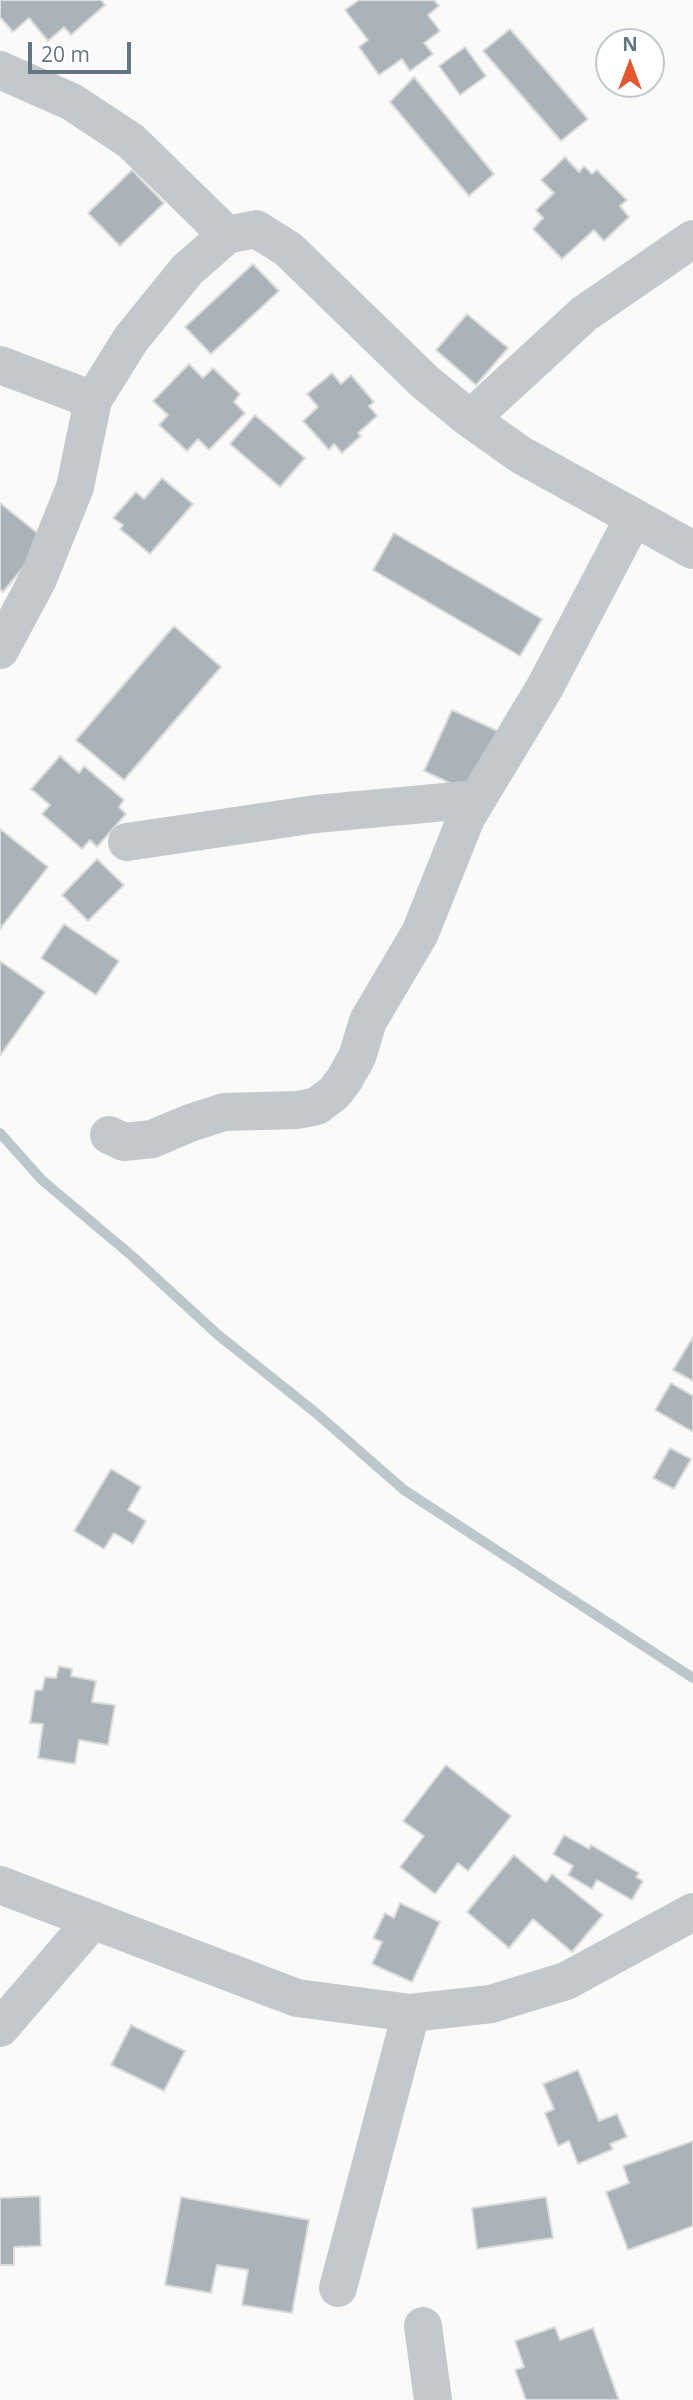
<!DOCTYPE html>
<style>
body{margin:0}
#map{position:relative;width:693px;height:2400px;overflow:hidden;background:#fafaf8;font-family:"Open Sans",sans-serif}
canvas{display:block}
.north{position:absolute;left:595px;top:28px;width:70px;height:70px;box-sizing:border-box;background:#fff;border:2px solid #c1c8cd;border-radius:50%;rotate:0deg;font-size:19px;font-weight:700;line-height:28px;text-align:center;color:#657683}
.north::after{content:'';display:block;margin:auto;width:24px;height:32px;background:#e4572e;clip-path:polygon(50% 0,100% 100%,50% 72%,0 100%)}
.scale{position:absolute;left:28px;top:42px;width:103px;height:32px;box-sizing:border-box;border:4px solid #657683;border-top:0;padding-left:9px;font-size:21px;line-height:24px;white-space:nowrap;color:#657683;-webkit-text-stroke:5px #fff;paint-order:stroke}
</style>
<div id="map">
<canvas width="693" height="2400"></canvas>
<div class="north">N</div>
<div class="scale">20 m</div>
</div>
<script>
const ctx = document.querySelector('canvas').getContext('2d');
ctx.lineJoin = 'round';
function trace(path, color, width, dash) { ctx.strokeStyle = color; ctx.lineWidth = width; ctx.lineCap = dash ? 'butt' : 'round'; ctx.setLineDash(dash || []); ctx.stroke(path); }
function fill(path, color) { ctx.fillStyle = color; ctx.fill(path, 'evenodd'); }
const stream = new Path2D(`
 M0,1133L42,1180L132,1256L217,1334L316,1413L404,1490L693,1678`);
const building = new Path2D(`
 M0,0H101L105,5L71,35L64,27L48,41L29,18L13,32L0,17Z
 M359,0H434L439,6L428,15L440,31L424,43L433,54L410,71L402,59L379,75L359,47L368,40L345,10Z
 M510,29L588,119L561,141L483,51Z
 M465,47L486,76L460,95L439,66Z
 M414,77L494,174L469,196L390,102Z
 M565,157L579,172L584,166L592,174L597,170L627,200L620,206L629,217L604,241L594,230L562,259L533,229L543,218L536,210L554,193L541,180Z
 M132,170L164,203L120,246L88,213Z
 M253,264L279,291L211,354L185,327Z
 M467,314L508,348L476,385L436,350Z
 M189,364L203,378L213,368L240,394L234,402L245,413L209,450L198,439L187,451L159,425L168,415L153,401Z
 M332,373L341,384L351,375L374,402L369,406L377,416L358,433L361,436L342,453L334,444L329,450L303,421L318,407L307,394Z
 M255,415L305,458L280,487L230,444Z
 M162,478L193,504L150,554L120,529L123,525L113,518L136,492L144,499Z
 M0,503L46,540L3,592L0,589Z
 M394,533L542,619L520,656L373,570Z
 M174,626L221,667L124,780L76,740Z
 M452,710L502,733L474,794L424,771Z
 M60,756L79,773L84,766L124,800L119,807L126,814L97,847L90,840L82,849L42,814L50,805L31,789Z
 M0,829L48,867L0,929Z
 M97,859L124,885L88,921L62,895Z
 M64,924L119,961L96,995L41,958Z
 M0,961L45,992L0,1056Z
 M693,1337V1381L673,1370Z
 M671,1383L693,1396V1432L655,1410Z
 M670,1448L691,1459L674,1489L653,1478Z
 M111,1469L141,1487L128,1510L146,1521L133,1544L114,1533L104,1549L74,1531Z
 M59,1666L72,1669L71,1676L96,1681L92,1702L115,1705L108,1745L79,1740L75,1764L38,1758L43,1724L30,1723L35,1690H42L45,1677L56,1678Z
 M446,1765L511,1816L468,1871L458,1863L435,1894L400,1867L424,1836L403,1821Z
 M564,1835L589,1849L591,1845L639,1873L636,1877L643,1881L632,1900L597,1880L592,1889L568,1875L573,1866L553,1854Z
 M514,1855L546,1882L552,1874L603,1915L572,1952L533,1919L509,1948L467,1912Z
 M400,1903L440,1922L412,1982L372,1964L382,1942L373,1938L385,1913L394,1918Z
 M131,2025L185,2051L164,2091L111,2065Z
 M578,2070L599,2121L617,2114L627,2137L610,2144L613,2149L578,2164L569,2141L558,2146L545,2113L554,2109L543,2084Z
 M693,2141V2226L628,2250L606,2192L629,2183L623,2166Z
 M40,2196L41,2246L14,2247V2265H0V2198Z
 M181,2197L309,2220L292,2313L242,2305L248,2270L217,2265L211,2293L165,2285Z
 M546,2197L553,2238L477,2249L472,2208Z
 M555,2327L560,2340L593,2328L619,2400H526L515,2370L524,2367L515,2341Z`);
const minor = new Path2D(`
 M0,70L72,102L131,141L227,235
 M0,365L93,400
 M470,419L584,314L693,239
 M0,650L38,579L75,487L93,400L131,339L187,270L227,235L256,229L288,249L425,382L470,419L521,455L693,550
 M127,842L316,814L477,799
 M109,1135L124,1142L152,1139L190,1123L224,1112L298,1110L317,1106L334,1093L344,1080L357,1057L368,1021L420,933L466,818L545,687L633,519
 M0,1885L297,1998L411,2013L491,2004L566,1981L693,1912
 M0,2028L93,1920
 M338,2288L411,2013
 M423,2326L433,2400`);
trace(stream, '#bbc7cb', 10);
fill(building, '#aab3b9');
trace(building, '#dcdcda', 2);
trace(minor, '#c3c8cc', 38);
</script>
